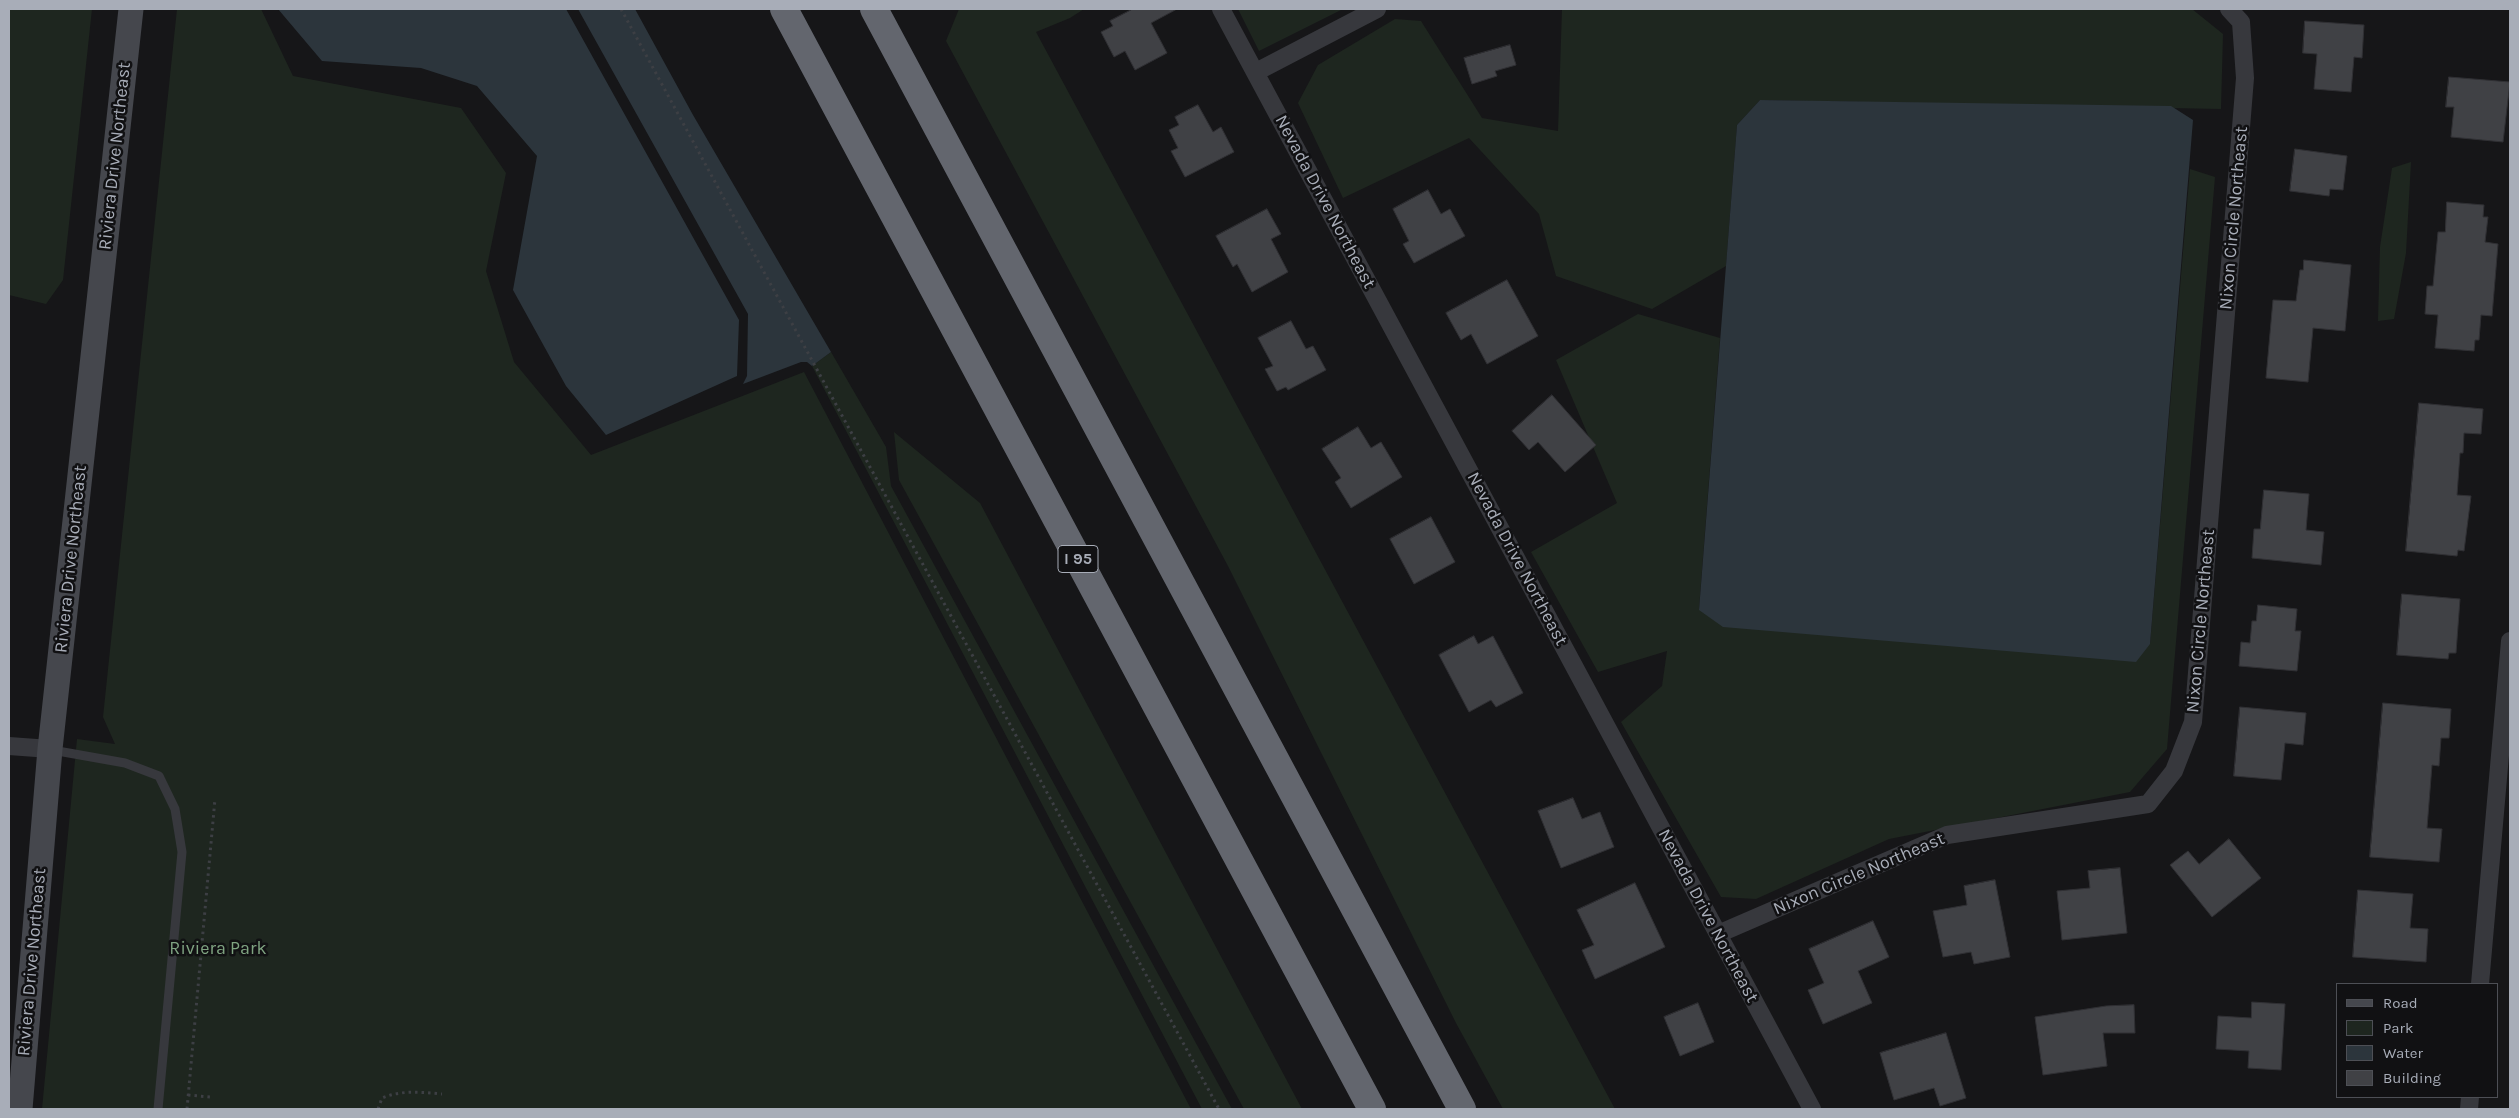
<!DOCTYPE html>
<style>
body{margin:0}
#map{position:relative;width:2519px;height:1118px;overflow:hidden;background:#161618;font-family:Karla,sans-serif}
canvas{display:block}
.frame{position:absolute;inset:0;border:10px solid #a8adb8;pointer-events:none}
.legend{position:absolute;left:2336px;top:983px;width:162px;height:115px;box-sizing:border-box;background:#111113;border:1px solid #4d4f55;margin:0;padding:6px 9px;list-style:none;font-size:15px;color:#a8adb8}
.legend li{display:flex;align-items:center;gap:10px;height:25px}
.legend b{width:25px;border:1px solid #4d4f55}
</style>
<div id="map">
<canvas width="2519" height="1118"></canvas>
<div class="frame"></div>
<ul class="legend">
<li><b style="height:6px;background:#45474d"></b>Road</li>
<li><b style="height:14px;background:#1e261f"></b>Park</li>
<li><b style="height:14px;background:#2c353c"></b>Water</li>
<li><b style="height:14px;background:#404145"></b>Building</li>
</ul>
</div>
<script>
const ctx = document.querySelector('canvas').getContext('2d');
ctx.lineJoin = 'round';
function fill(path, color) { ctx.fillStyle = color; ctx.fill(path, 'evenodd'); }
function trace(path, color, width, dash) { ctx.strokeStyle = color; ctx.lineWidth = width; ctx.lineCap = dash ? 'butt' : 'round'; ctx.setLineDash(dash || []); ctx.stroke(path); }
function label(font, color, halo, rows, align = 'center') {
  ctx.font = font + ' Karla,sans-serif'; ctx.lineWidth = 5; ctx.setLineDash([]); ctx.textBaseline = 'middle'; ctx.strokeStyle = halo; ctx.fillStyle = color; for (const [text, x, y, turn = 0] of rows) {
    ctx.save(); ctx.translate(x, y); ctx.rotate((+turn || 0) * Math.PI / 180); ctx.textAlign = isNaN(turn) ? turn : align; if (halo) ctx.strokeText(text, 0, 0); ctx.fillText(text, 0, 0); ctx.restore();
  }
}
const green = new Path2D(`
 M9,9H92L63,280L46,304L9,295Z
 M177,9H261L293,76L461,108L506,173L486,271L514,362L591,455L804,372L1191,1109H42L77,739L115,744L103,717Z
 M959,9H1084L1070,18L1036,32L1615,1109H1503L1456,1023L1228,566L946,41Z
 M1238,9H1343L1259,51Z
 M1562,9H2192L2223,34L2221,109L1760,100L1737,125L1726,266L1652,309L1556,276L1539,214L1469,138L1343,198L1298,103L1318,65L1395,19L1421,21L1482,118L1558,131Z
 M2411,162L2406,253L2394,319L2378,321L2380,247L2392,168Z
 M2190,169L2215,177L2167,749L2130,792L1889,839L1756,899L1721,897L1621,722L1662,686L1667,651L1598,672L1531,552L1617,503L1556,360L1638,314L1720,338L1699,609L2150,644Z
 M831,352L886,447L891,486L1232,1109H1202L812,366Z
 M894,432L980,503L1302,1109H1244L899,480Z`);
const water = new Path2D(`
 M278,9H566L739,320L737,376L606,435L566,386L513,290L537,156L477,86L421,68L322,61Z
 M578,9H635L693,115L831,352L812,366L807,362H801L743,384L747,376L748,314Z
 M1760,100L2171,106L2193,120L2150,644L2136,662L1723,627L1699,610L1737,125Z`);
const building = new Path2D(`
 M1133,9H1177L1151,23L1167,53L1135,70L1125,51L1114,57L1101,32L1113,26L1110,21Z
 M2305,21L2364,25L2362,58L2354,57L2351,92L2314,89L2317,54L2303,53Z
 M1510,45L1516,65L1495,71L1497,76L1472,84L1464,58Z
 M2449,77L2510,82L2503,142L2451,137L2454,107H2446Z
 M1198,105L1213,132L1221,127L1234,152L1185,177L1171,151L1178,148L1169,130L1179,125L1175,117Z
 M2295,149L2347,156L2343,190L2330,189L2329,196L2290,191Z
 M1428,190L1441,214L1450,209L1465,236L1414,263L1403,244L1409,241L1393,209Z
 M2447,202L2484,205L2483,217H2488L2485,242L2498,244L2492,316L2481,315L2479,340H2475L2474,351L2435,348L2438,315L2425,314L2427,286H2433L2438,232H2445Z
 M1267,209L1281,234L1271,239L1288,272L1252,292L1237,264L1233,267L1216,236Z
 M2304,260L2351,265L2345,331L2313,328L2308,382L2266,378L2273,300L2296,301L2300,270H2303Z
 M1507,280L1538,336L1487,364L1471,334L1461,340L1446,313Z
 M1291,321L1306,349L1313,346L1326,370L1288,390L1286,387L1277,391L1265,369L1273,366L1258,338Z
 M1552,395L1596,445L1565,472L1538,442L1529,450L1512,431Z
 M2419,403L2483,409L2481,434L2464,433L2463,453H2460L2457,495L2471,496L2464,551L2458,550L2457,556L2406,551Z
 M1358,427L1371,448L1381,442L1402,477L1351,508L1335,482L1341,478L1322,449Z
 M2264,490L2309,494L2306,530L2324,532L2321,565L2252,558L2254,529H2260Z
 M1431,517L1455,562L1414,584L1390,539Z
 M2402,594L2460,599L2456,653H2449L2448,659L2397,655Z
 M2258,605L2297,609L2295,631H2301L2297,671L2239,666L2241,642L2250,643L2252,621H2256Z
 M1474,636L1478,644L1493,636L1523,693L1496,707L1491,700L1469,712L1439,655Z
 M2383,703L2451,709L2449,738H2441L2439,766L2432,765L2427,828L2442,829L2439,862L2370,857Z
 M2240,707L2306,713L2303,745L2285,743L2281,780L2234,776Z
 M1573,798L1582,819L1600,812L1614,847L1561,868L1538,811Z
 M2229,839L2261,878L2212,917L2170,865L2188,851L2199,864Z
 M2120,868L2127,933L2062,940L2057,891L2090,888L2088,871Z
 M1995,880L2010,957L1974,964L1971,952L1943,957L1933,911L1967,905L1964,886Z
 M1635,883L1665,947L1595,979L1582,950L1594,945L1577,910Z
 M2358,890L2413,894L2410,928L2428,929L2426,962L2353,957Z
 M1873,921L1889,957L1858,971L1872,1003L1823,1024L1808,990L1824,983L1809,949Z
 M2252,1002L2285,1004L2281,1070L2248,1068L2249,1051L2216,1049L2218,1016L2251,1018Z
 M1698,1003L1714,1042L1680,1056L1664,1017Z
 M2134,1005L2135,1033H2103L2107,1066L2043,1075L2035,1017L2106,1006Z
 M1946,1033L1966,1098L1940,1106L1934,1088L1894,1100L1880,1053Z`);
const path = new Path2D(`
 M621,9L1219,1109
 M188,1095L210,1097
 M187,1109L215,799
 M378,1109L382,1098C401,1090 421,1092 442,1094`);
const lane = new Path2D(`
 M52,750L125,763L159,776L175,809L182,852L158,1109`);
const street = new Path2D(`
 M1221,9L1812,1109
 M1256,72L1377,9
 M9,746L50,749
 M1718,934L1947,835L2148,804L2174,771L2193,722L2245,78L2241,22L2229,9
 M2480,984L2510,641
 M2469,1109L2470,1097`);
const secondary = new Path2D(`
 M20,1109L50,749L131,9`);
const highway = new Path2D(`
 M784,9L1372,1109
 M874,9L1462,1109`);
const shields = [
 [1078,559,40]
];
const shieldNames = [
 ["I 95",1078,559]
];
const streetNames = [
 ["Riviera Drive Northeast",115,156,-84],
 ["Nevada Drive Northeast",1325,202,62],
 ["Nixon Circle Northeast",2234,218,-85],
 ["Riviera Drive Northeast",71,559,-84],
 ["Nevada Drive Northeast",1517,559,62],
 ["Nixon Circle Northeast",2201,621,-85],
 ["Nixon Circle Northeast",1859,874,-23],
 ["Nevada Drive Northeast",1708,916,62],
 ["Riviera Drive Northeast",32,962,-85]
];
const parkNames = [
 ["Riviera Park",218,949]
];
fill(green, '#1e261f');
fill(water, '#2c353c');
fill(building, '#404145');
trace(building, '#303034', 1);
trace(path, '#3d3f44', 3, [2.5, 4]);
trace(lane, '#37383d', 9);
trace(street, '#37383d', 18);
trace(secondary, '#45474d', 25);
trace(highway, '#63666e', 28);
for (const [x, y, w] of shields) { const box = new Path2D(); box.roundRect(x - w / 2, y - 13.5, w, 27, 4); ctx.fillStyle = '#111113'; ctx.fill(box); trace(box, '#a8adb8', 1); }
label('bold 16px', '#a8adb8', null, shieldNames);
label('18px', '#a8adb8', '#111113', streetNames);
label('18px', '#7fa381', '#111113', parkNames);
</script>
